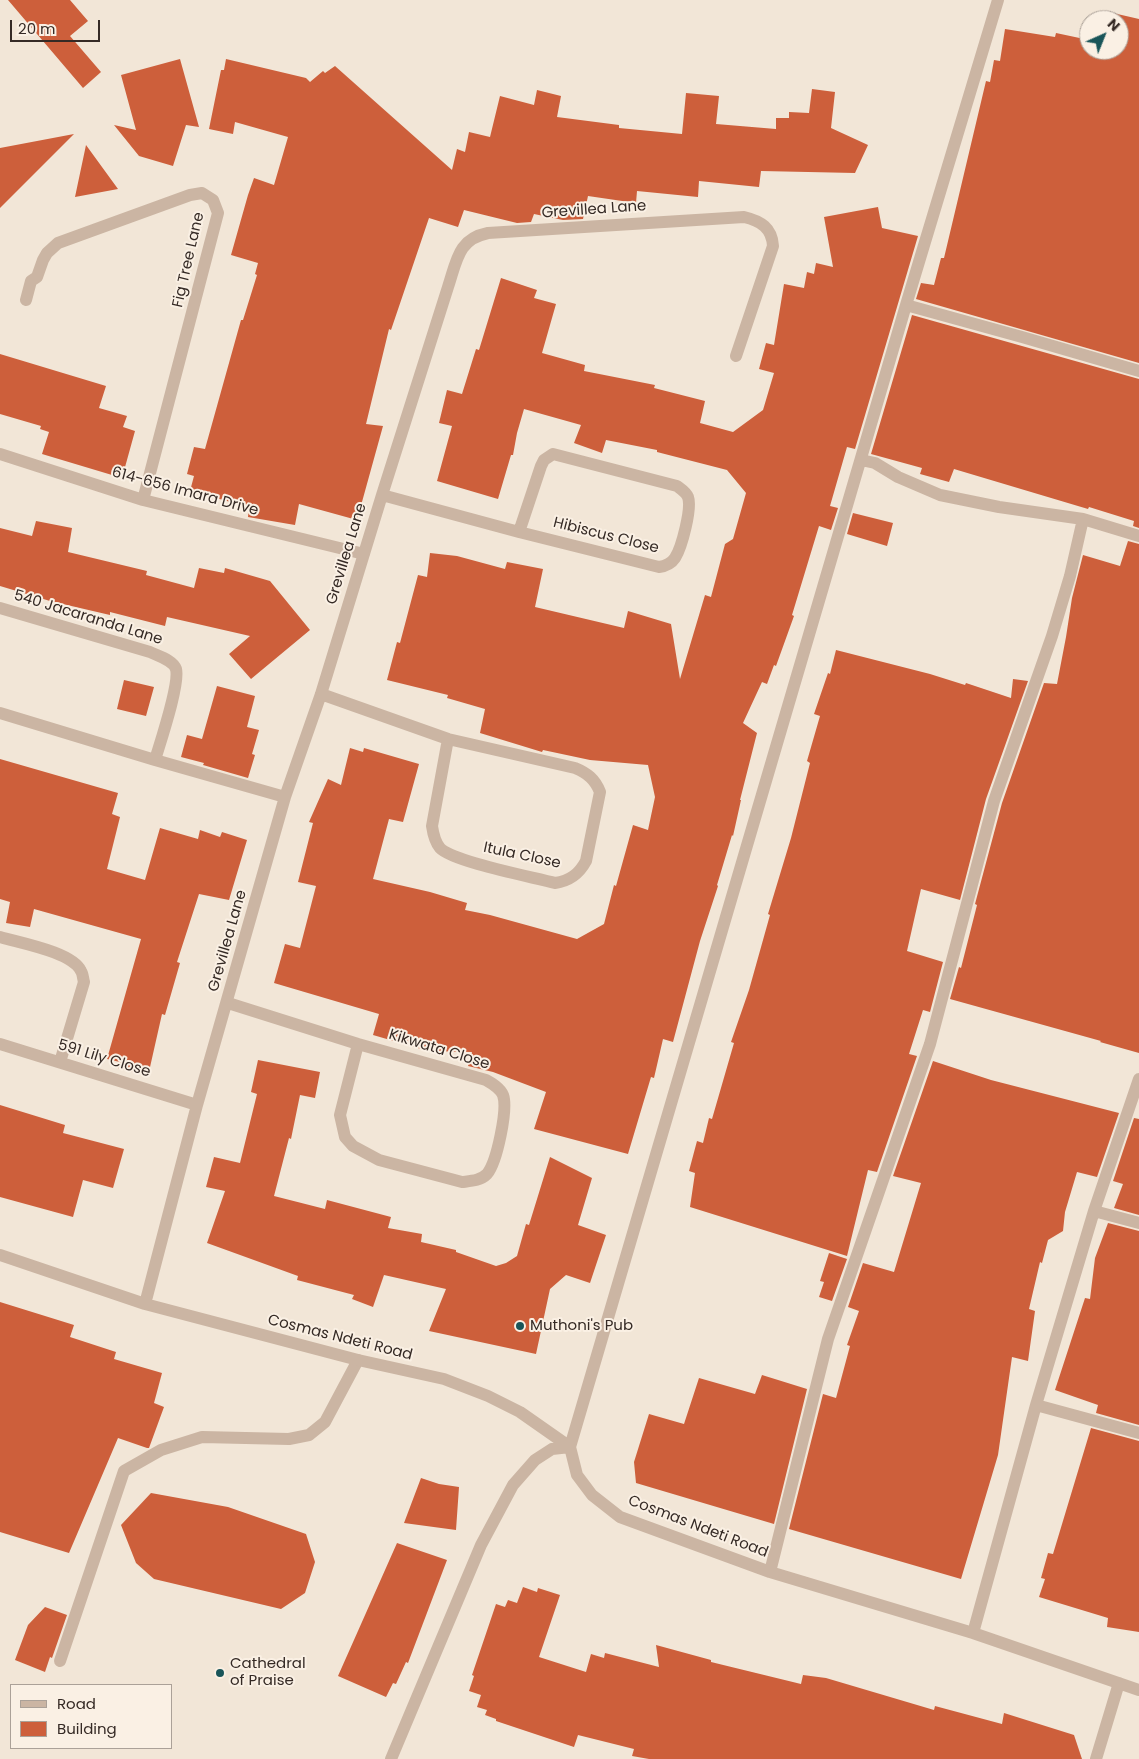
<!DOCTYPE html>
<style>
body{margin:0}
#map{position:relative;width:1139px;height:1759px;overflow:hidden;background:#f2e6d7;font-family:Poppins,sans-serif}
canvas{display:block}
.legend{position:absolute;left:10px;top:1684px;width:162px;height:65px;box-sizing:border-box;background:#faf0e4;border:1px solid #aba198;margin:0;padding:6px 9px;list-style:none;font-size:15px;color:#352a25}
.legend li{display:flex;align-items:center;gap:10px;height:25px}
.legend b{width:25px;border:1px solid #aba198}
.north{position:absolute;left:1079px;top:10px;width:50px;height:50px;box-sizing:border-box;background:#faf0e4;border:1px solid #aba198;border-radius:50%;rotate:44deg;font-size:14px;font-weight:700;line-height:20px;text-align:center;color:#352a25}
.north::after{content:'';display:block;margin:auto;width:18px;height:22px;background:#195559;clip-path:polygon(50% 0,100% 100%,50% 72%,0 100%)}
.scale{position:absolute;left:10px;top:20px;width:90px;height:22px;box-sizing:border-box;border:2px solid #352a25;border-top:0;padding-left:6px;font-size:15px;line-height:18px;white-space:nowrap;color:#352a25;-webkit-text-stroke:4px #faf0e4;paint-order:stroke}
</style>
<div id="map">
<canvas width="1139" height="1759"></canvas>
<ul class="legend">
<li><b style="height:6px;background:#cbb5a3"></b>Road</li>
<li><b style="height:14px;background:#cd5f3b"></b>Building</li>
</ul>
<div class="north">N</div>
<div class="scale">20 m</div>
</div>
<script>
const ctx = document.querySelector('canvas').getContext('2d');
ctx.lineJoin = 'round';
function fill(path, color) { ctx.fillStyle = color; ctx.fill(path, 'evenodd'); }
function trace(path, color, width, dash) { ctx.strokeStyle = color; ctx.lineWidth = width; ctx.lineCap = dash ? 'butt' : 'round'; ctx.setLineDash(dash || []); ctx.stroke(path); }
function label(font, color, halo, rows, align = 'center') {
  ctx.font = font + ' Poppins,sans-serif'; ctx.lineWidth = 4; ctx.setLineDash([]); ctx.textBaseline = 'middle'; ctx.strokeStyle = halo; ctx.fillStyle = color; for (const [text, x, y, turn = 0] of rows) {
    ctx.save(); ctx.translate(x, y); ctx.rotate((+turn || 0) * Math.PI / 180); ctx.textAlign = isNaN(turn) ? turn : align; if (halo) ctx.strokeText(text, 0, 0); ctx.fillText(text, 0, 0); ctx.restore();
  }
}
const building = new Path2D(`
 M8,0H70L88,21L70,36L101,72L83,88Z
 M1099,12L1113,13L1139,19V363L916,299L921,283L934,285L941,258H944L986,81L990,82L994,60L1000,61L1005,29L1055,37L1056,33L1089,40V50H1119V20H1099Z
 M180,59L199,127L186,125L173,166L139,156L114,125L136,130L121,75Z
 M226,59L306,78L310,82L323,71L325,73L335,66L452,170L457,149L465,152L469,132L490,137L500,96L534,105L537,90L561,96L557,117L619,125V128L682,134L686,93L719,96L716,124L776,129V118H789V112L809,113L812,89L835,92L831,128L868,145L855,173L761,171L759,187L699,181L698,197L637,191L636,203L588,196L583,219L563,220L534,214L531,222L517,223L464,210L458,227L429,218L391,330L389,329L366,424L383,426L357,520L299,504L295,525L248,517L249,507L190,491L194,476L187,474L194,447L205,449L241,320H243L257,275L255,274L258,263L231,255L248,195L254,178L274,185L288,137L235,122L233,134L209,129L221,70H224Z
 M74,134L0,208V148Z
 M86,145L118,189L75,197Z
 M878,207L882,228L918,236L855,449L847,447L830,506L838,508L831,530L819,526L792,615L794,616L776,666L774,665L767,684L762,682L743,723L757,733L740,800H741L733,836L732,835L717,885L718,886L700,941L673,1042L663,1039L654,1078L651,1077L628,1154L534,1129L546,1092L493,1072L468,1066L472,1052L428,1051L373,1035L379,1014L274,983L285,944L300,948L316,886L298,882L313,823L309,822L328,779L341,785L350,748L363,752L364,748L419,764L403,822L389,819L373,879L430,892L467,903L465,910L490,915L577,939L604,924L614,885L616,886L633,825L648,830L655,797L648,765L590,760L543,750L542,752L480,733L485,709L447,698L448,695L387,680L397,642L400,643L418,575L427,577L430,553L457,556L505,569L507,562L543,569L535,607L624,628L628,611L671,624L680,679L705,595L711,597L725,544L733,539L746,493L727,470L657,452V450L606,440L602,453L574,443L581,425L524,409L517,433L513,455H511L498,499L437,481L452,426L439,423L447,390L462,394L476,349L479,350L501,278L537,290L534,298L556,304L542,353L585,365L584,371L655,385L654,388L705,401L700,423L733,432L763,410L774,373L759,369L766,343L774,345L784,284L804,288L807,272L814,274L816,263L833,267L824,217Z
 M912,315L1139,379V528L1133,526L1134,521L1089,507L1088,509L954,469L949,482L920,474L922,468L871,454Z
 M0,354L106,386L99,408L127,416L123,427L135,431L122,478L42,454L49,432L40,429L41,426L0,414Z
 M853,513L893,523L887,546L847,534Z
 M36,521L72,528L68,552L147,571L146,575L194,588L199,568L224,573L225,568L270,581L310,630L251,679L229,654L250,636L167,617L165,626L110,612V615L50,601L0,586V528L32,536Z
 M1128,541L1139,544V1053L1100,1042L1101,1041L950,999L959,967L961,968L977,905L975,904L1002,803L1044,683L1057,684L1066,637L1072,598L1083,555L1120,566Z
 M836,650L930,674L965,685L966,683L1011,698L1013,679L1028,681L986,799L960,900L921,889L907,951L943,962L930,1012L923,1010L909,1054L917,1056L877,1172L868,1170L847,1256L690,1207L695,1173L689,1171L697,1141L703,1143L709,1118L712,1119L734,1043L731,1042L749,990L770,915L768,914L791,838L810,763L807,761L820,716L814,714L828,673L830,674Z
 M124,680L154,687L146,716L117,709Z
 M217,686L255,696L247,727L259,730L252,754L255,755L248,778L203,765L204,763L181,757L187,735L202,739Z
 M0,759L118,793L112,814L120,817L107,869L145,880L160,828L198,839L200,830L220,837L222,832L247,840L229,900L199,894L177,962L180,963L165,1015L162,1014L148,1076L118,1068L120,1062L107,1059L141,939L34,909L30,927L6,923L10,902L0,899Z
 M258,1060L320,1072L315,1098L300,1095L291,1139L289,1138L274,1196L325,1209L327,1200L391,1217L388,1228L422,1234L421,1242L456,1250V1252L496,1266L506,1263L517,1256L526,1224L529,1225L550,1157L592,1178L578,1225L606,1235L590,1283L566,1275L550,1289L536,1354L429,1331L446,1289L384,1275L373,1307L352,1299L354,1295L297,1280L298,1276L207,1243L225,1191L206,1187L214,1157L240,1163L257,1094L251,1092Z
 M933,1061L991,1080L1119,1113L1097,1177L1077,1172L1065,1212L1063,1231L1048,1240L1042,1263L1040,1262L1029,1309L1035,1311L1028,1361L1012,1357L998,1455L961,1579L789,1529L823,1394L836,1398L850,1346L847,1345L859,1311L848,1307L863,1263L894,1272L921,1183L893,1176Z
 M0,1105L65,1125L63,1133L124,1149L113,1188L83,1180L73,1217L0,1197Z
 M1134,1118L1139,1119V1215L1114,1208L1123,1184L1113,1181Z
 M1108,1223L1139,1231V1425L1096,1413L1098,1405L1055,1390L1085,1298L1090,1299L1095,1258Z
 M829,1253L847,1259L832,1301L819,1297L824,1282L820,1281Z
 M0,1302L74,1325L70,1337L116,1352L114,1359L162,1373L154,1403L164,1407L149,1448H147L118,1438L69,1553L0,1532Z
 M762,1375L807,1389L774,1524L636,1483L634,1462L649,1414L684,1424L699,1378L755,1394Z
 M1091,1428L1139,1441V1632L1107,1627L1108,1618L1039,1597L1045,1579L1041,1578L1048,1553L1053,1554Z
 M421,1478L439,1484L459,1487L456,1530L404,1523Z
 M151,1493L228,1507L306,1534L315,1562L305,1593L281,1609L154,1579L136,1563L121,1525Z
 M397,1543L447,1560L408,1663L406,1662L396,1684L393,1683L386,1697L338,1676Z
 M523,1587L537,1592L538,1588L560,1595L539,1657L586,1672L591,1654L604,1658L605,1653L659,1667L656,1645L711,1660V1662L801,1684L803,1675L826,1678L934,1710L935,1706L1002,1724L1004,1713L1074,1735L1082,1759H649L632,1756L634,1749L578,1735L574,1747L496,1721V1719L485,1715L487,1710L477,1707L481,1695L469,1691L474,1676L472,1675L496,1604L505,1607L508,1600L517,1603Z
 M45,1607L67,1615L52,1658L50,1657L45,1672L15,1660L28,1625Z`);
const service = new Path2D(`
 M60,1661L124,1471L161,1450L202,1437L289,1439L309,1435L325,1422L358,1360`);
const minor = new Path2D(`
 M26,300L31,281L37,277L43,260L47,253L58,243L190,195L202,193L213,200L218,213L143,500
 M906,305L1022,337L1139,371
 M0,454L143,500L364,554
 M553,454L677,486C681,489 686,492 688,497C692,508 682,547 675,558C671,564 666,566 659,567L519,532L541,466L544,460Z
 M861,460L875,463L898,477L940,495L999,507L1083,519L1139,536
 M382,495L519,532
 M0,608L150,652C158,656 173,660 176,669C180,684 160,743 155,760L0,713
 M321,694L448,739L575,768C587,773 595,779 600,792L586,861C579,874 570,881 555,883C533,877 453,862 440,848C435,842 433,833 432,826L448,739
 M155,760L285,797
 M0,937C20,943 72,952 81,971C83,974 83,979 84,982L60,1062
 M228,1003L358,1044L486,1080C493,1084 500,1088 503,1095C508,1109 497,1162 487,1174C480,1181 471,1181 462,1182L379,1160L353,1146L345,1137L340,1115L358,1044
 M0,1044L197,1105
 M1094,1211L1139,1223
 M0,1255L145,1304L358,1360L444,1379L488,1396L520,1412L570,1447L577,1475L592,1495L620,1517L770,1572L973,1633L1139,1690
 M145,1304L197,1105L285,797L321,694L382,495L448,287C457,260 458,239 488,233L744,217C761,221 772,228 773,246L736,356
 M1036,1405L1139,1433
 M770,1572L828,1339L930,1044L994,801L1052,636L1070,576L1083,519
 M973,1633L1036,1405L1094,1211L1139,1079
 M391,1759L481,1545L513,1485L535,1460L552,1449L570,1447L906,305L998,0
 M1096,1759L1119,1683`);
const markers = [
 [520,1326,5,"#195559"],
 [220,1673,5,"#195559"]
];
const streetNames = [
 ["Grevillea Lane",594,210,-4],
 ["Fig Tree Lane",189,260,-77],
 ["614-656 Imara Drive",185,492,15],
 ["Hibiscus Close",606,536,14],
 ["Grevillea Lane",347,554,-73],
 ["540 Jacaranda Lane",88,618,17],
 ["Itula Close",522,856,12],
 ["Grevillea Lane",228,941,-74],
 ["Kikwata Close",439,1050,17],
 ["591 Lily Close",104,1059,17],
 ["Cosmas Ndeti Road",340,1338,14],
 ["Cosmas Ndeti Road",698,1527,21]
];
const poiNames = [
 ["Muthoni's Pub",530,1326],
 ["Cathedral",230,1664],
 ["of Praise",230,1681]
];
fill(building, '#cd5f3b');
trace(service, '#cbb5a3', 12);
trace(minor, '#cbb5a3', 12);
for (const [x, y, r, color] of markers) { const dot = new Path2D(); dot.arc(x, y, r, 0, 2 * Math.PI); ctx.fillStyle = color; ctx.fill(dot); trace(dot, '#faf0e4', 2); }
label('15px', '#352a25', '#faf0e4', streetNames);
label('15px', '#352a25', '#faf0e4', poiNames, 'left');
</script>
